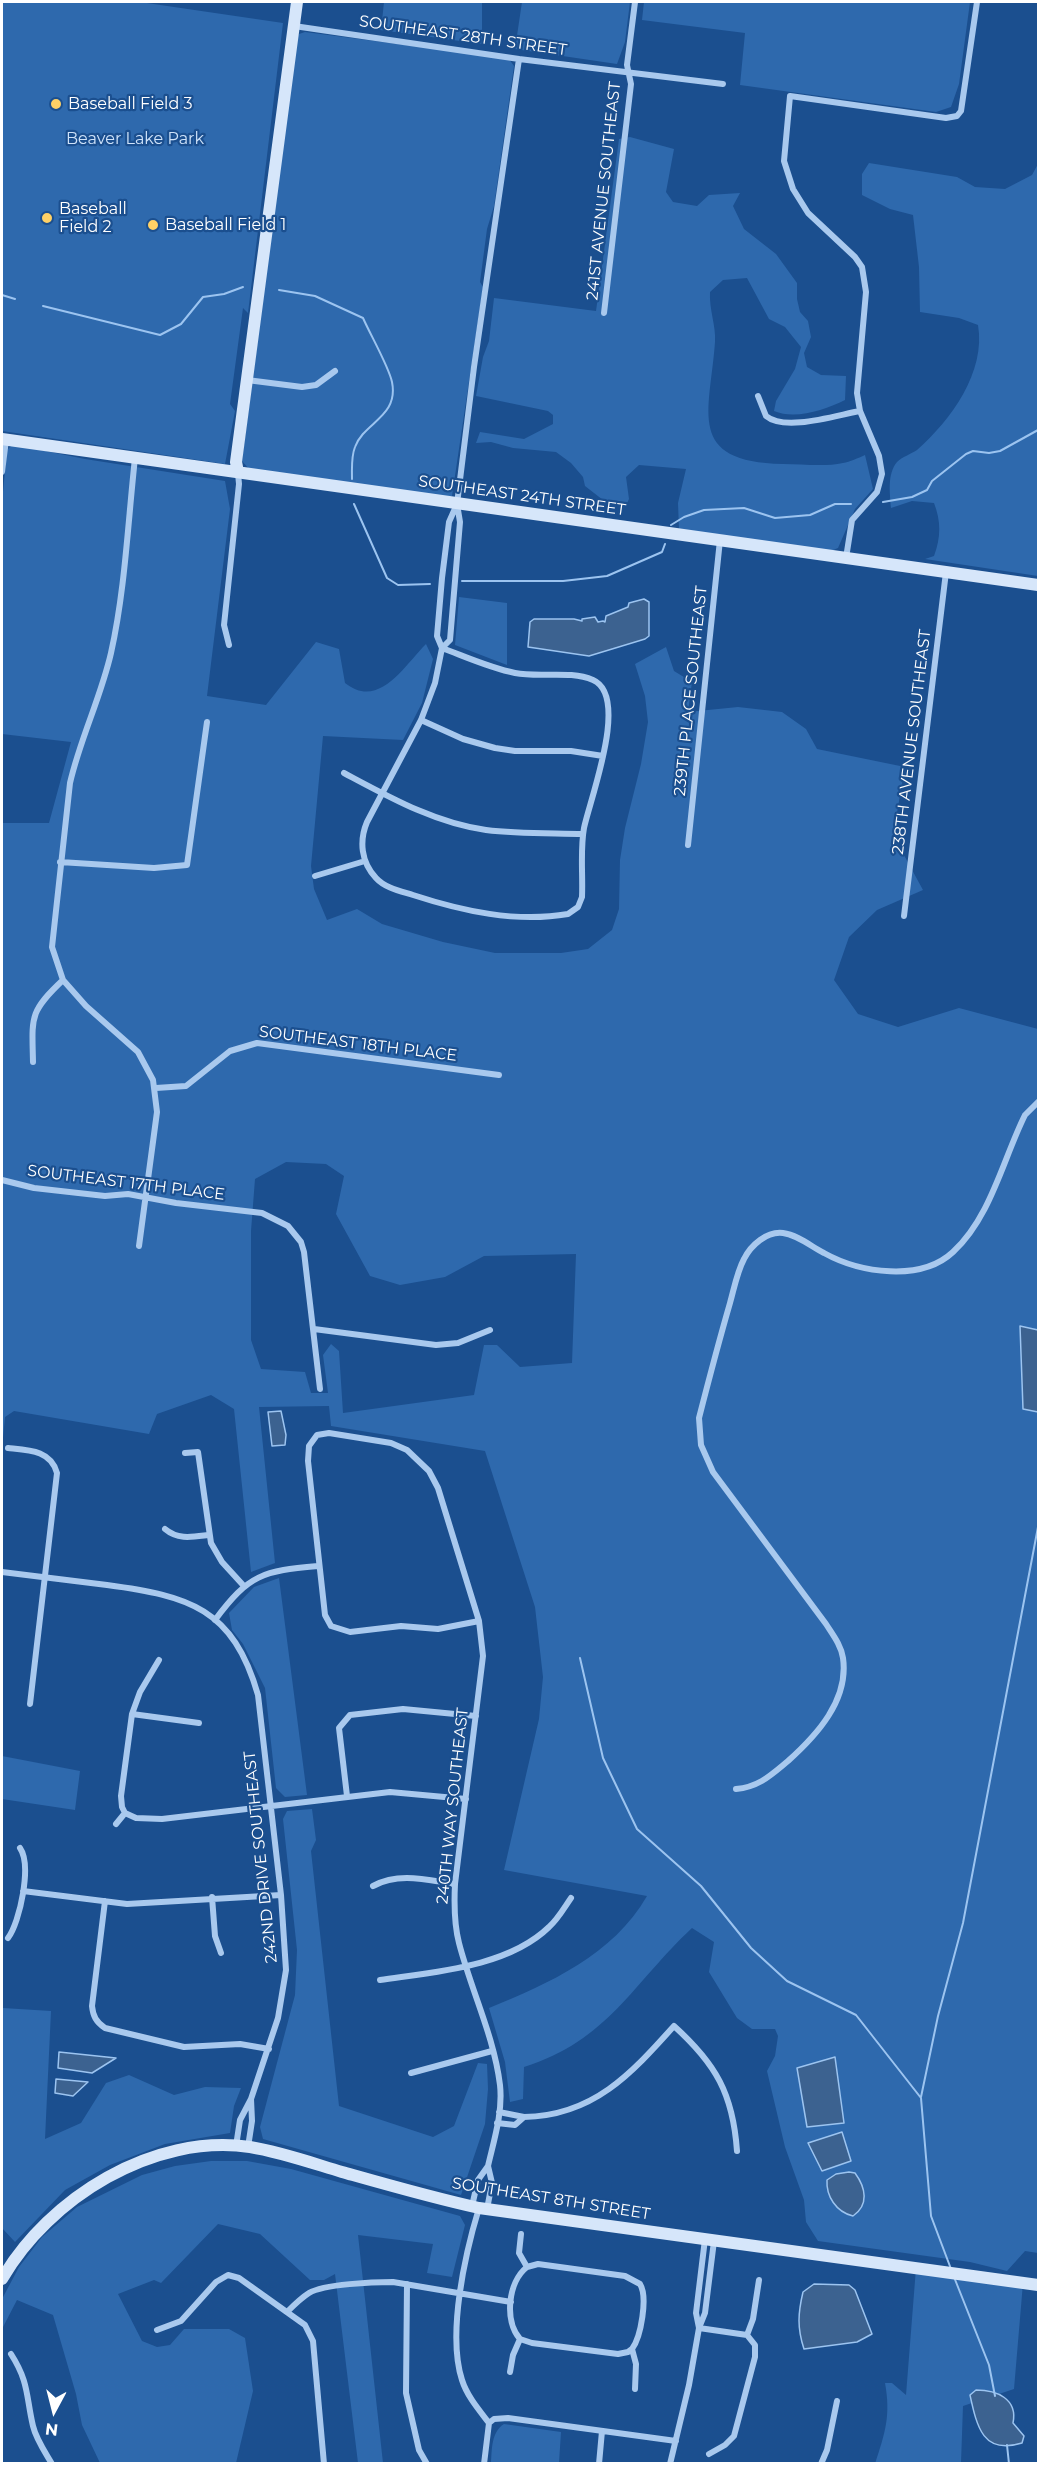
<!DOCTYPE html>
<style>
body{margin:0}
#map{position:relative;width:1040px;height:2465px;overflow:hidden;background:#1b4f8f;font-family:Montserrat,sans-serif}
canvas{display:block}
.frame{position:absolute;inset:0;border:3px solid #fff;pointer-events:none}
.north{position:absolute;left:24px;top:2381px;width:60px;height:60px;-webkit-text-stroke:4px #1b4f8f;paint-order:stroke;rotate:187deg;font-size:16px;font-weight:700;line-height:24px;text-align:center;color:#fff}
.north::after{content:'';display:block;margin:auto;width:21px;height:27px;background:#fff;clip-path:polygon(50% 0,100% 100%,50% 72%,0 100%)}
</style>
<div id="map">
<canvas width="1040" height="2465"></canvas>
<div class="frame"></div>
<div class="north">N</div>
</div>
<script>
const ctx = document.querySelector('canvas').getContext('2d');
ctx.lineJoin = 'round';
function fill(path, color) { ctx.fillStyle = color; ctx.fill(path, 'evenodd'); }
function trace(path, color, width, dash) { ctx.strokeStyle = color; ctx.lineWidth = width; ctx.lineCap = dash ? 'butt' : 'round'; ctx.setLineDash(dash || []); ctx.stroke(path); }
function label(font, color, halo, rows, align = 'center') {
  ctx.font = font + ' Montserrat,sans-serif'; ctx.lineWidth = 4.5; ctx.setLineDash([]); ctx.textBaseline = 'middle'; ctx.strokeStyle = halo; ctx.fillStyle = color; for (const [text, x, y, turn = 0] of rows) {
    ctx.save(); ctx.translate(x, y); ctx.rotate((+turn || 0) * Math.PI / 180); ctx.textAlign = isNaN(turn) ? turn : align; if (halo) ctx.strokeText(text, 0, 0); ctx.fillText(text, 0, 0); ctx.restore();
  }
}
const green = new Path2D(`
 M2,2H140L283,23L248,313L243,308L230,404L235,411L225,464L2,431Z
 M384,2H482V44L373,29L382,21Z
 M522,2H630L625,42L617,64L515,49Z
 M644,2H970L959,84L951,107L936,112L740,85L745,33L642,20Z
 M305,32L498,57L509,59L514,66L494,206L487,229L480,282L483,287L452,496L446,497L249,469L242,461L297,37L299,34Z
 M630,137L674,149L666,192L673,202L697,206L709,195L740,193L733,206L744,229L776,254L797,283V299L800,312L808,321L811,337L804,353L807,367L821,375L846,376L845,400C825,410 795,420 774,411L776,401L795,369L801,347L785,327L769,319L747,278L723,280L710,292C709,310 716,325 715,342C710,412 685,462 783,464C802,464 825,467 843,463C850,462 858,458 865,455L873,489L855,509L838,548L831,551L679,529L678,503L686,469L639,465L626,477L629,499L626,505L603,500L585,486L583,477L571,463L556,452L513,448L491,442L476,443L480,432L524,439L553,424V415L548,411L476,396L483,357L489,341L494,298L596,311L619,139Z
 M869,163L957,177L975,187L1005,189L1032,175L1038,164V576L925,559L934,556C941,537 941,521 934,503L912,501L891,508C890,493 887,474 897,462C902,457 911,454 917,450C951,420 986,372 978,325L959,318L920,312L919,267L913,215L890,209L862,195V174Z
 M16,445L85,459L225,481L230,509L207,696L266,705L316,642L339,649L345,683C379,710 404,666 426,644L433,659L422,703L403,740L323,736L311,866L314,889L327,920L357,909L382,924L443,942L495,953H561L588,949L612,930L619,909L620,860L625,828L641,764L648,722L645,696L635,664L666,647L674,671L692,682L688,712L738,707L782,712L806,729L817,749L905,767L893,835L923,890L877,910L849,937L834,980L858,1014L898,1027L959,1008L1038,1029V2253L1025,2251L1007,2271L970,2262L818,2241L806,2222L804,2200L785,2147L767,2071L775,2056L778,2036L775,2029H752L737,2018L709,1972L714,1942L692,1928C633,1983 608,2041 524,2067L523,2099L510,2102L505,2062L489,2008C550,1983 613,1955 647,1896L504,1870L539,1719L543,1677L535,1607L485,1451L331,1426L329,1406L259,1407L275,1563L251,1572L234,1409L211,1395L157,1414L149,1434L14,1411L5,1417L2,1448V823H49L71,742L2,734V502L7,450L11,446ZM286,1162L326,1164L344,1176L336,1214L370,1276L400,1285L445,1277L484,1256L576,1254L572,1363L520,1367L497,1345H484L474,1395L343,1413L339,1351L331,1344L323,1355L328,1393H311L305,1372L261,1369L251,1340V1231L255,1179Z
 M459,597L507,603V665L455,645Z
 M279,1578L307,1795L285,1797L276,1788L265,1688L243,1644L232,1630L229,1613L254,1587Z
 M2,1756L80,1771L75,1810L2,1799Z
 M312,1809L316,1840L311,1851L339,2106L433,2137L454,2126L478,2063L487,2064L488,2089L485,2124L461,2195L263,2139L260,2127L295,1995L297,1950L283,1819L287,1811Z
 M2,2003L3,2008L51,2011L45,2139L81,2123L106,2083L129,2075L174,2095L205,2087L241,2088L234,2106L230,2133L165,2144L110,2165L65,2190L15,2242L2,2228Z
 M211,2161H247L291,2169L460,2216L465,2225L452,2277L427,2273L433,2244L358,2235L383,2463H358L335,2274L324,2280H310L260,2234L218,2224L161,2283L154,2280L118,2294L142,2341L157,2347L170,2345L184,2329H229L245,2338L253,2391L236,2463H100L82,2425L76,2394L53,2315L17,2300L2,2329V2299L19,2267L42,2237L77,2207L142,2175L175,2166Z
 M916,2268L1023,2283L1014,2389L963,2406L961,2463L875,2464C885,2433 891,2416 885,2383H892L906,2395Z
 M504,2424L561,2432L559,2463H491C492,2450 491,2432 504,2424Z`);
const water = new Path2D(`
 M644,599L649,602V636L645,639L589,656L528,647L530,622L534,619H574L582,621V619L595,617L598,622L603,621L605,622L606,616L628,607L629,603Z
 M1020,1326L1038,1330V1412L1023,1409Z
 M281,1411L286,1435L285,1445L272,1446L268,1412Z
 M59,2052L116,2058L92,2073L58,2068Z
 M835,2057L844,2123L807,2127L797,2068Z
 M56,2079L88,2082L73,2096L55,2093Z
 M842,2132L851,2161L822,2171L808,2143Z
 M849,2172L855,2173C866,2188 869,2205 853,2216C836,2212 826,2196 827,2180L836,2174Z
 M814,2284L849,2285L855,2290L872,2334L857,2342L804,2349C797,2328 798,2313 803,2292Z
 M976,2390C997,2390 1018,2399 1013,2423L1024,2436L1022,2443C983,2455 977,2427 970,2395Z`);
const stream = new Path2D(`
 M279,290L315,296L363,318C370,334 389,367 392,382C399,417 364,422 355,447C351,457 352,468 352,479
 M2,295L15,299
 M43,306L160,335L181,324L203,297L224,294L243,287
 M883,502L912,497L927,490L932,481L966,454L973,451L989,453L1000,451L1038,430
 M354,504L387,578L398,585L430,584
 M671,525L684,517L704,510L744,508L775,518L810,515L835,504H851
 M462,581H563L607,576L662,552L665,544
 M580,1658L603,1758L637,1829L701,1886L751,1948L787,1981L856,2015L921,2098L931,2216L951,2269
 M921,2097L938,2016L963,1923L1038,1527
 M954,2277L989,2365L995,2396
 M1007,2445L1009,2464`);
const street = new Path2D(`
 M294,26L519,59L723,84
 M604,313L631,84L627,65L635,2
 M247,380L302,387L316,385L335,371
 M758,396L766,416C785,432 837,415 860,411
 M135,458C128,521 125,591 111,653C101,697 80,739 70,783L52,947L63,980L86,1006L138,1052L153,1080L157,1112L139,1246
 M2,472L6,440
 M846,558L852,520L877,492L882,474L879,456L860,411L857,393L866,292L862,267L855,257L808,213L793,189L784,161L790,96L946,118L957,116L961,111L977,2
 M229,645L224,625L239,484L238,473
 M442,648C466,657 490,668 515,673C540,678 570,670 593,680C630,696 590,799 584,828C580,850 583,874 582,897L578,907L568,914C516,923 462,911 413,895C400,891 385,888 376,878C361,862 359,841 367,822L421,720L435,683L442,648L437,636L442,578L449,522L457,504
 M442,648L450,640L460,522L457,504L474,367L519,59
 M421,720L463,739L495,748L515,751H571L603,756
 M344,773C389,797 435,823 486,830C518,834 551,833 583,834
 M688,845L720,540
 M60,862L154,868L187,865L207,722
 M315,876L365,861
 M904,916L946,572
 M33,1062C32,1017 29,1012 63,980
 M156,1088L186,1086L230,1051L257,1043L499,1075
 M2,1180L34,1188L105,1196L128,1194L176,1203L262,1213L288,1226L301,1242L304,1252L320,1389
 M314,1329L436,1345L458,1343L490,1330
 M8,1448C28,1450 51,1450 57,1473L30,1704
 M185,1453L198,1452L211,1543L222,1562L243,1585
 M165,1529C178,1540 192,1537 208,1535
 M2,1572C37,1576 72,1581 107,1585C189,1596 233,1608 258,1695L281,1895L286,1970L278,2018L251,2099L240,2120L236,2146
 M215,1620C249,1574 263,1571 318,1566
 M479,1621L438,1629L401,1626L350,1632L331,1626L325,1615L308,1461L309,1446L317,1435L329,1433L391,1443L407,1450L429,1471L438,1488L479,1621L483,1656L455,1884C454,1904 454,1924 459,1943C471,1990 494,2036 500,2085C503,2112 494,2140 488,2166
 M132,1714L199,1723
 M736,1789C759,1787 771,1775 788,1761C817,1735 849,1700 843,1658C841,1645 833,1635 826,1624L713,1472L701,1445L699,1418C709,1379 719,1341 730,1303C734,1289 737,1272 744,1259C751,1245 767,1231 783,1233C798,1235 812,1247 824,1253C860,1273 921,1282 953,1252C991,1217 1003,1159 1025,1115L1038,1102
 M347,1796L339,1728L350,1715L403,1709L476,1716
 M125,1813L136,1818L162,1819L390,1792L466,1799
 M116,1824L125,1813L122,1807L121,1796L132,1714L140,1692L159,1660
 M373,1886C399,1872 427,1880 455,1884
 M23,1891L127,1904L281,1895
 M212,1897L215,1936L221,1953
 M105,1901L92,2006C93,2016 96,2022 105,2028L184,2047L240,2044L269,2049
 M8,1938C20,1922 32,1865 20,1848
 M380,1980C434,1972 508,1967 549,1927C558,1919 564,1908 571,1898
 M411,2073L492,2051
 M524,2117C593,2116 631,2074 674,2026C716,2064 733,2094 737,2151
 M497,2123L515,2125L524,2117L499,2112
 M248,2147L252,2121L251,2099
 M472,2206L478,2180L488,2166L492,2183L487,2209
 M479,2208C465,2254 447,2334 462,2380C467,2396 479,2410 489,2423
 M705,2239L696,2313L699,2328L705,2313L714,2241
 M527,2267L538,2264L625,2276L640,2284C648,2297 641,2337 632,2349L636,2364L635,2389
 M407,2284L406,2393L419,2450L427,2464
 M287,2312C294,2305 301,2298 309,2293C324,2284 374,2282 393,2282L511,2302
 M157,2330L181,2321L216,2282L228,2275L239,2278L305,2325L313,2341L324,2464
 M747,2335L753,2319L759,2280
 M520,2339L532,2343L618,2354L628,2352L632,2349
 M11,2354C29,2382 26,2396 33,2426C36,2439 45,2452 52,2464
 M510,2372L513,2355L520,2339C504,2321 508,2282 527,2267L519,2253L521,2234
 M489,2423L494,2419L508,2418L676,2441
 M709,2454L725,2445L734,2436L755,2357V2345L747,2335
 M484,2464L489,2423
 M599,2464L602,2431
 M670,2464L689,2385L699,2328L747,2335
 M821,2464L827,2450L837,2401`);
const secondary = new Path2D(`
 M2,439L1038,585
 M238,472L236,462L297,2
 M2,2279C49,2198 153,2133 250,2147C281,2152 312,2163 342,2172C388,2185 433,2198 479,2208L1038,2285`);
const markers = [
 [56,104,6,"#ffd166"],
 [47,218,6,"#ffd166"],
 [153,225,6,"#ffd166"]
];
const streetNames = [
 ["SOUTHEAST 28TH STREET",463,36,8],
 ["241ST AVENUE SOUTHEAST",604,191,-84],
 ["SOUTHEAST 24TH STREET",522,496,8],
 ["239TH PLACE SOUTHEAST",691,691,-84],
 ["238TH AVENUE SOUTHEAST",912,742,-83],
 ["SOUTHEAST 18TH PLACE",358,1044,7],
 ["SOUTHEAST 17TH PLACE",126,1183,7],
 ["240TH WAY SOUTHEAST",453,1806,-84],
 ["242ND DRIVE SOUTHEAST",261,1857,-96],
 ["SOUTHEAST 8TH STREET",551,2199,9]
];
const poiNames = [
 ["Baseball Field 3",68,104],
 ["Baseball",59,209],
 ["Field 2",59,227],
 ["Baseball Field 1",165,225]
];
const parkNames = [
 ["Beaver Lake Park",135,139]
];
fill(green, '#2e69ad');
fill(water, '#3c6290');
trace(water, '#9cc4f0', 1.5);
trace(stream, '#9cc4f0', 2);
trace(street, '#a9c9ee', 6);
trace(secondary, '#d6e6fa', 12);
for (const [x, y, r, color] of markers) { const dot = new Path2D(); dot.arc(x, y, r, 0, 2 * Math.PI); ctx.fillStyle = color; ctx.fill(dot); trace(dot, '#1b4f8f', 2); }
label('16px', '#fff', '#1b4f8f', streetNames);
label('16px', '#fff', '#1b4f8f', poiNames, 'left');
label('16px', '#cfe3fa', '#1b4f8f', parkNames);
</script>
